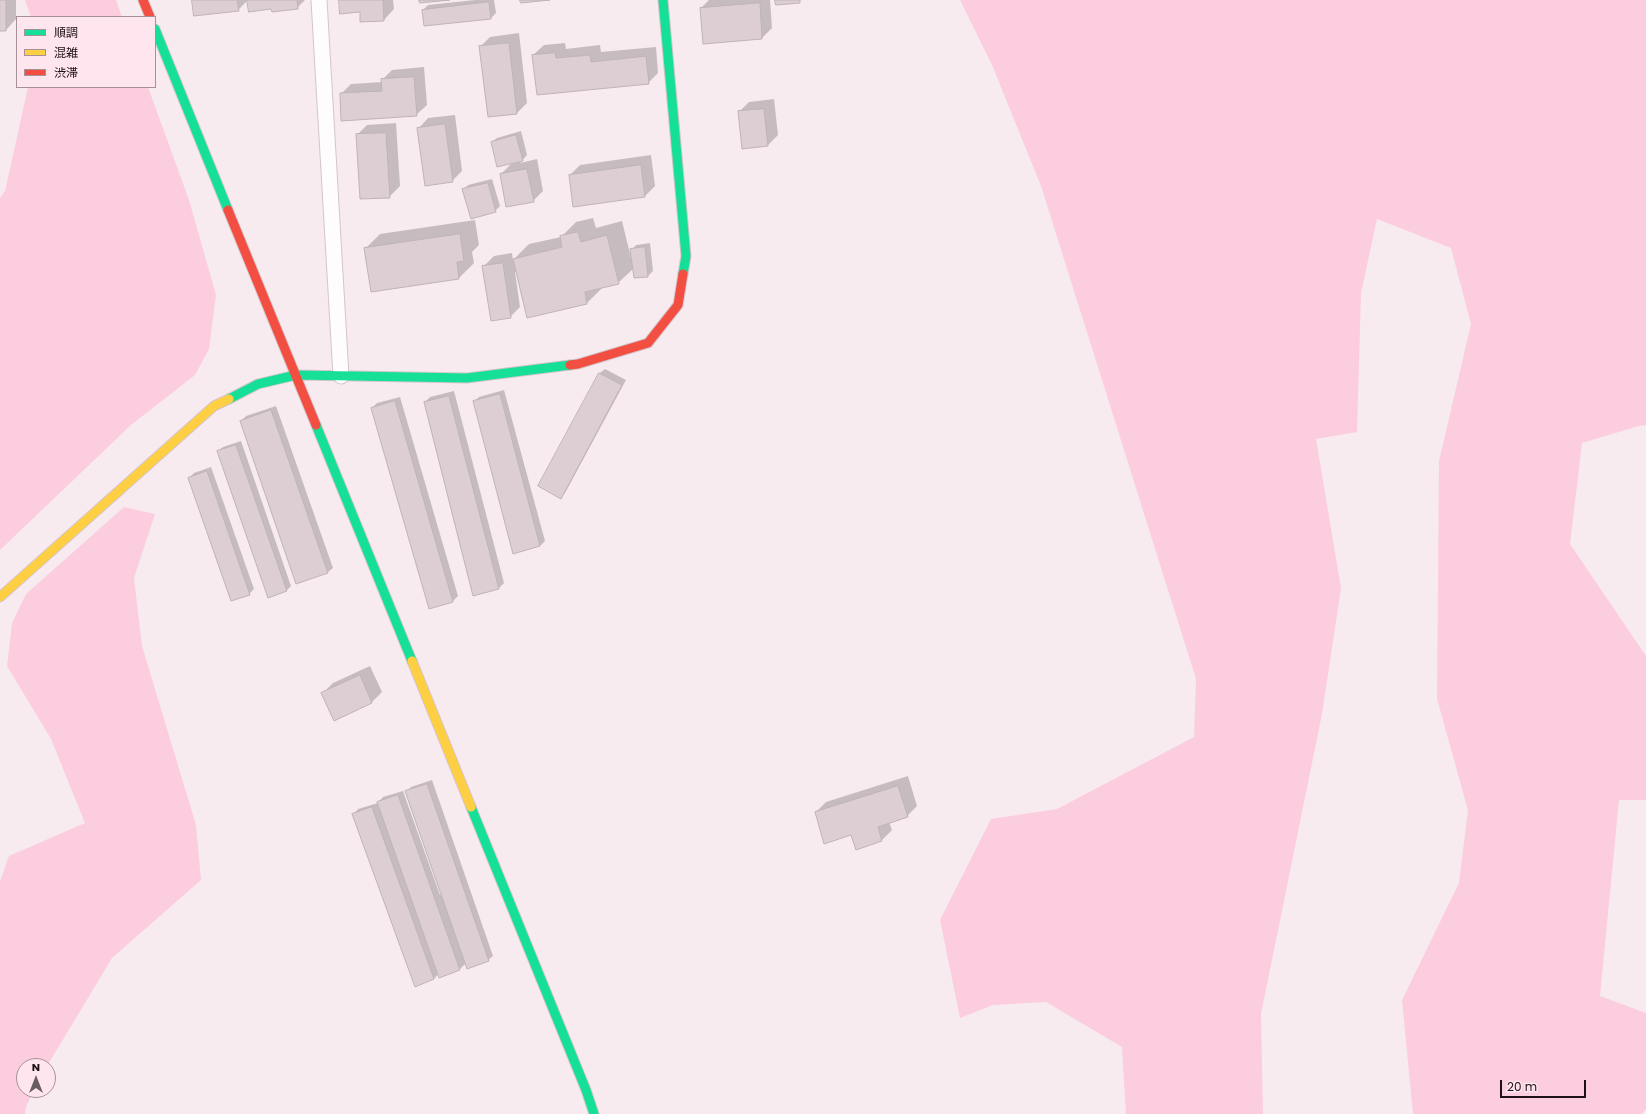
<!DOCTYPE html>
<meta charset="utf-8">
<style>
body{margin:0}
#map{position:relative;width:1646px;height:1114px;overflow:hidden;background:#f8ebef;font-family:Poppins,"Noto Sans JP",sans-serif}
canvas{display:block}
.legend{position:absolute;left:16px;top:16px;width:140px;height:72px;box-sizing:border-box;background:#fee5ee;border:1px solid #a59198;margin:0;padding:5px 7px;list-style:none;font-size:12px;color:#1f1217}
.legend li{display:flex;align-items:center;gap:8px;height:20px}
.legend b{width:20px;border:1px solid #a59198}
.north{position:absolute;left:16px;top:1058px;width:40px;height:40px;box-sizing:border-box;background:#fee5ee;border:1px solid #a59198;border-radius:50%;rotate:0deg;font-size:11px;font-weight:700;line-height:16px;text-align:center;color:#1f1217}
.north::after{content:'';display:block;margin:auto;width:14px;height:18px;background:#6b5e63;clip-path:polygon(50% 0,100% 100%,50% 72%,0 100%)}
.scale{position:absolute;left:1500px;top:1080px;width:86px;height:18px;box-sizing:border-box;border:2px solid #1f1217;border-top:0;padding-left:5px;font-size:12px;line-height:14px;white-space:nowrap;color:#1f1217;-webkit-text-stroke:3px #fee5ee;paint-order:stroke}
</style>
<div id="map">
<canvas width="1646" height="1114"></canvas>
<ul class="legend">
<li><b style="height:5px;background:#16e098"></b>順調</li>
<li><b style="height:5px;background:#ffcf43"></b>混雑</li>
<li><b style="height:5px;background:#f24e42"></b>渋滞</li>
</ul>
<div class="north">N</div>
<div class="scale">20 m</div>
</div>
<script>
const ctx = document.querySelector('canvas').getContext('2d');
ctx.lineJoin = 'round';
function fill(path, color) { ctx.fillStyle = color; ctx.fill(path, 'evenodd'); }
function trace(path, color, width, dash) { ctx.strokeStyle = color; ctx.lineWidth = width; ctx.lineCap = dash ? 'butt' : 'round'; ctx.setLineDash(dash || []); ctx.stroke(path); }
const green = new Path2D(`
 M25,0H116L122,17H31Z
 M960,0H1646V425L1639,426L1582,443L1570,544L1646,656V800H1619L1600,996L1646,1013V1109L1642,1114H1413L1402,1000L1459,883L1468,810L1437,699L1439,461L1471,324L1451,248L1377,219L1361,293L1357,432L1316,439L1341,588L1322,714L1261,1014L1263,1114H1126L1122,1047L1046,1002L993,1005L960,1018L940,920L991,819L1057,809L1194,737L1196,679L1041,186L992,65Z
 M28,87H148L189,200L216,295L209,349L195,375L131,425L0,550V198L5,191Z
 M124,507L155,514L134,578L142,646L196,825L201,880L112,958L47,1066H24V1090H34L26,1107L25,1114H0V881L9,856L85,823L51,739L7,666L12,623L26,594Z`);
const shadow = new Path2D(`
 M0,0H16V19L6,30H0Z
 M193,0H248L238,10Z
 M248,0H305L297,8L272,7Z
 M340,0H393L394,9L384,20L361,21V11Z
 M475,0H494L496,13L491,18L423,10L428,5Z
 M709,0H770L772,28L762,38L704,42L701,8Z
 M519,33L527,103L517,113L488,116L480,47L490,37Z
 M565,43L566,49L600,45L601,52L656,47L658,73L648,83L533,55L544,45Z
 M424,67L427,105L416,115L341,94L351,84L382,82V80L392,70Z
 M774,99L778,135L768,145L739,112L749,102Z
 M455,115L462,171L452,181L418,129L428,118Z
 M396,123L400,186L389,197L357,135L367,125Z
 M521,131L527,155L520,163L537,159L543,191L533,201L501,174L512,163L492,142L497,138Z
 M651,155L655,186L645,196L570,175L580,165Z
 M492,179L500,206L495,211L464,190L468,185Z
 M593,218L596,228L622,221L631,258H632V250L636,245L650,243L653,271L648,276L635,277L634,268L618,283L602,288L587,303L527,317L517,271L515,272L520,307L510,317L484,266L494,256L512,253L513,260L529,244L561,237L576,222Z
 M475,220L479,245L472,252L474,263L459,278L365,249L380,234Z
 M605,369L626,380L565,493L561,497L539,486L600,373Z
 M504,390L545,541L540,546L514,552L474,402L479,397Z
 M454,391L504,583L499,588L425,402L430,397Z
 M400,397L458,596L453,601L430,607L372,408L377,403Z
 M276,406L333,568L328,572L241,421L246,416Z
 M241,441L291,586L286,591L218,451L223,447Z
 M211,467L254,589L249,594L189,478L194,473Z
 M370,666L382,692L372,702L335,719L323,693L333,683Z
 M908,776L917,806L907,816L889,822L892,830L882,840L857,849L852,834L816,812L826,802Z
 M432,780L493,956L488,960L466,963L460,969L439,973L434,979L354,814L358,809L378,803L383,797L403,791L440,895L442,894L406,792L411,787Z`);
const building = new Path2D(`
 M0,0H6V31H0Z
 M192,0H237L239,11L194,16Z
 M247,0H297L298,9L272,12L271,9L249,12Z
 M339,0H383L384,21L360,22V12L340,14Z
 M419,0H450L420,3Z
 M520,0H550L521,3Z
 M775,0H800V3L776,5Z
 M489,2L491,19L424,26L422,10Z
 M760,3L762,39L703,44L700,8Z
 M509,43L517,114L488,117L479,46Z
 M555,53L556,58L590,55L591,62L646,56L649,84L537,95L532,55Z
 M414,77L417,116L341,121L340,93L382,91L381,79Z
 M764,109L768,146L742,149L738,111Z
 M445,124L453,182L425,186L417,128Z
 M386,133L390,198L360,199L356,134Z
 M516,135L523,161L497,167L491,142Z
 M641,165L645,197L573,207L569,175Z
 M527,169L534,202L506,207L500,174Z
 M488,183L496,212L471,219L462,189Z
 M578,232L581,242L607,235L619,284L585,292L587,304L527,318L513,259L562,247L560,236Z
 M460,234L464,261L457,262L459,279L371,292L364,248Z
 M645,247L648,277L634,278L630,249Z
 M503,263L511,318L491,321L482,266Z
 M599,373L622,385L561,499L538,486Z
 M500,394L540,546L513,554L473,401Z
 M449,396L499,589L473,596L424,402Z
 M395,401L453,602L429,609L371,408Z
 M271,410L328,573L296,584L240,421Z
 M236,445L287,591L268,598L217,451Z
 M207,471L250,595L231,601L188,478Z
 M360,675L372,703L334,721L321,693Z
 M427,784L489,961L467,969L405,791Z
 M898,786L908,817L878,827L882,841L856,850L851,835L824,844L815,812Z
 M398,795L460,970L439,978L377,802Z
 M372,807L434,979L415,987L352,814Z`);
const lane = new Path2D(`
 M319,0L341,376`);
const fast = new Path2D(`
 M663,0L686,256L683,274
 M155,29L228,210
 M229,399L258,384L296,375L467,378L570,365
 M316,425L412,661
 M471,807L586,1090L594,1114`);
const slow = new Path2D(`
 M0,597L214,406L229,399
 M412,661L471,807`);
const jam = new Path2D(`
 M143,0L150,17
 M228,210L316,425
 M570,365L578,364L648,343L678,305L683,274`);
fill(green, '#fbcddf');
fill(shadow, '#0003');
fill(building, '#dcced3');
trace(building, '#bfb3b7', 1);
trace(lane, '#d3c6cb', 17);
trace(fast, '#d3c6cb', 11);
trace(slow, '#d3c6cb', 11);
trace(jam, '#d3c6cb', 11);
trace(lane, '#fefcfd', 15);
trace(fast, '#16e098', 9);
trace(slow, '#ffcf43', 9);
trace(jam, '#f24e42', 9);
</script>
